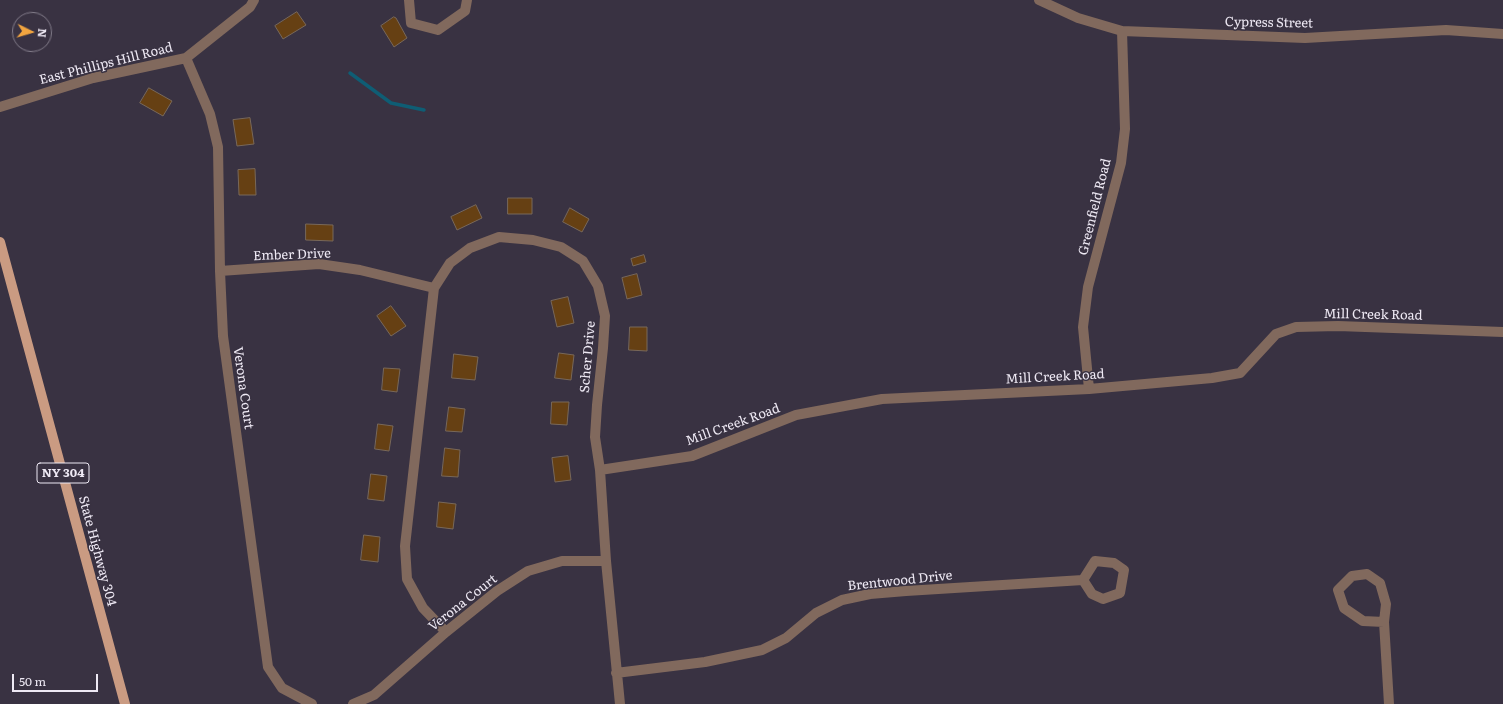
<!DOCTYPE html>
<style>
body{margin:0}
#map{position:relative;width:1503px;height:704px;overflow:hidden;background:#393242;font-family:Literata,serif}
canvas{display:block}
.north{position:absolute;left:12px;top:12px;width:40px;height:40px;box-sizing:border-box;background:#393242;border:1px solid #817b89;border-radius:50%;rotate:95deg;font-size:11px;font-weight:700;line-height:16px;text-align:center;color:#eee9f4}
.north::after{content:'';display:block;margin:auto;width:14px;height:18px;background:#f2a540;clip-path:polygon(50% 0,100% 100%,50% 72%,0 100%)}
.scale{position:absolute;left:12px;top:674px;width:86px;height:18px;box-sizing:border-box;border:2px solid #eee9f4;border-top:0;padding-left:5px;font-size:12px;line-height:14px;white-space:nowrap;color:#eee9f4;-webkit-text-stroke:3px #393242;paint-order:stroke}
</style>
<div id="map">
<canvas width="1503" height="704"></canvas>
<div class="north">N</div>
<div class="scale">50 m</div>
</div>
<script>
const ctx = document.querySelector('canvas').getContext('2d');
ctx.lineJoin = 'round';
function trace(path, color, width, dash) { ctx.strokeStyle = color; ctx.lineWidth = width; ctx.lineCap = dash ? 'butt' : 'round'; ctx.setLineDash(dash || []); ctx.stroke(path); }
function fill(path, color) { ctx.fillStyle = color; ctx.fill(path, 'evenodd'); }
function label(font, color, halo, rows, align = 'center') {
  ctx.font = font + ' Literata,serif'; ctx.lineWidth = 3; ctx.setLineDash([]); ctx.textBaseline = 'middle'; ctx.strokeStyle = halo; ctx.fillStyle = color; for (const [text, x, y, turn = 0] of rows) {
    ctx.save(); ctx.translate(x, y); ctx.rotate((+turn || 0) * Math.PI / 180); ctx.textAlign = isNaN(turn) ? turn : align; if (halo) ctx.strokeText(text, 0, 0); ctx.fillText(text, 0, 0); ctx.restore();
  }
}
const stream = new Path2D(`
 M350,73L391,103L424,110`);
const building = new Path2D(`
 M297,12L306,25L283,39L275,26Z
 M394,17L396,18L407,38L394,47L381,26Z
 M149,88L172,101L163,116L140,103Z
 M250,118L254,144L237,146L233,120Z
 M255,169L256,195H239L238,170Z
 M508,198H532V214H508Z
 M476,205L482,218L457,230L451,217Z
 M570,208L589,219L582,232L563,222Z
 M306,224L333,225V241L306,240Z
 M644,255L646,262L633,266L631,259Z
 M637,274L642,295L627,299L622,278Z
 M568,297L574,323L557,327L551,301Z
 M391,306L406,326L391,336L377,316Z
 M630,327H647V351L629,350Z
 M559,353L574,355L571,380L555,378Z
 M454,354L478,357L475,380L452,378Z
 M384,368L400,369L397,392L382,390Z
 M552,402H569L567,425L551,424Z
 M449,407L465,409L462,432L446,431Z
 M378,424L393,426L389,451L375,449Z
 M445,448L460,450L458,477L442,476Z
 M568,456L571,480L555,482L552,458Z
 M371,474L387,476L384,501L368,499Z
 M439,502L456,504L453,529L437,527Z
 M364,535L380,537L378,562L361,560Z`);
const minor = new Path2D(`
 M409,0L411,23L438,30L465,11L467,0
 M1039,0L1078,18L1122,31L1305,38L1446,30L1503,34
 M186,58L210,114L218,147L220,271L223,336L268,667L282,688L312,704
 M0,107L93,78L186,58L250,7L254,0
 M220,271L319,264L360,270L434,288
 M1089,389L1083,327L1088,287L1121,163L1125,129L1122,31
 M600,470L692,456L796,415L882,399L1089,389L1212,378L1240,373L1276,334L1296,327L1338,326L1503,332
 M1384,622L1363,621L1344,608L1338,590L1352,576L1367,574L1380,583L1386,604L1384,622L1389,704
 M446,632L423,608L407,579L405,546L434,288L450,263L470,248L499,237L533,240L561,247L583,261L598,286L605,316L603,348L597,405L595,437L600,470L606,561L620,704
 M616,673L705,662L762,650L786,638L816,613L842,600L870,594L906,591L1083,580L1092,594L1103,599L1120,593L1124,570L1114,563L1095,561L1083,580
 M353,704L374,695L446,632L497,591L528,571L562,561H606`);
const major = new Path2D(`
 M0,242L125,704`);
const shields = [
 [63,473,52]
];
const shieldNames = [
 ["NY 304",63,473]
];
const streetNames = [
 ["Cypress Street",1269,23,1],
 ["East Phillips Hill Road",106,64,-14],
 ["Greenfield Road",1095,207,-76],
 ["Ember Drive",292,255,-2],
 ["Mill Creek Road",1373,315,1],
 ["Scher Drive",588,357,-85],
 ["Mill Creek Road",1055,377,-3],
 ["Verona Court",243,388,82],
 ["Mill Creek Road",733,425,-20],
 ["State Highway 304",97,551,75],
 ["Brentwood Drive",900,581,-6],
 ["Verona Court",463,603,-38]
];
trace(stream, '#0f5d74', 3.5);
fill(building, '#664013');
trace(building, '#78685a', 1);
trace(minor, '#81695d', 10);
trace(major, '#ca9b82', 10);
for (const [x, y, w] of shields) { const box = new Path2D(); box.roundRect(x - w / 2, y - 10, w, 20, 3); ctx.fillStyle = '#393242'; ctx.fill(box); trace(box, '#eee9f4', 1); }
label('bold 12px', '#eee9f4', null, shieldNames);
label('13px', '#eee9f4', '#393242', streetNames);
</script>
